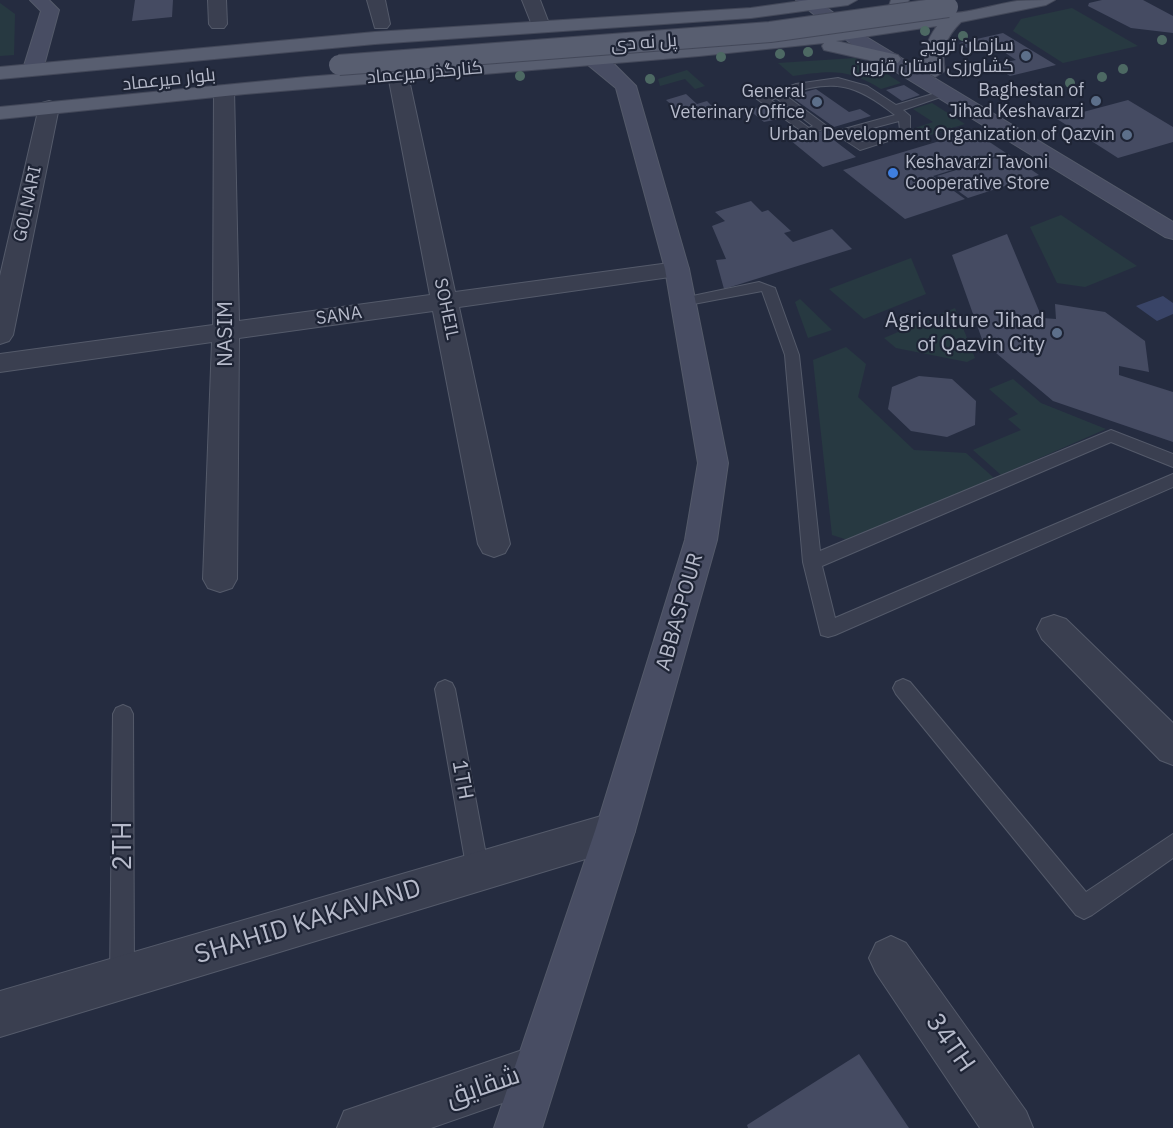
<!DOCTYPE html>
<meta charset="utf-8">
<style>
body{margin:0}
canvas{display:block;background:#252c40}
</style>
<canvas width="1173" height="1128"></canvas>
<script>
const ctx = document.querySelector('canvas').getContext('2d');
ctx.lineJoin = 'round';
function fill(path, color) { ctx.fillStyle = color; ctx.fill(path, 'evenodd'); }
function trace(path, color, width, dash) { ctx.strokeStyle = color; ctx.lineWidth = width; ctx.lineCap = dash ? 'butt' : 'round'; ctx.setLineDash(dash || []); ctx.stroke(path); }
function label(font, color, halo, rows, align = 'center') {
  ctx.font = font + ' "IBM Plex Sans",Cairo,sans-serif'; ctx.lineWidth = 4.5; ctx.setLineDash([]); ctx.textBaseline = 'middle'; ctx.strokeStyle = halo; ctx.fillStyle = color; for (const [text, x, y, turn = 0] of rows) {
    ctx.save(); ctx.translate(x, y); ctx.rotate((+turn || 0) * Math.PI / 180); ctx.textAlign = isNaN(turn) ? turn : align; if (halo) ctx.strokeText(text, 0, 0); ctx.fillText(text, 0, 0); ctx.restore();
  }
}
const green = new Path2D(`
 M0,3L15,14L14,55L0,56Z
 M1072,8L1138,46L1063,63L1013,31L1021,19Z
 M855,58L873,65L901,83L881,89C847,68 831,71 793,76L778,63Z
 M687,70L705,86L695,89L685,79L660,86L658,79Z
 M932,103L965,124L924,137L912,129L933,122L913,109Z
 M1061,215L1137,266L1085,287L1057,283L1030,227Z
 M911,258L926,294L864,319L829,289Z
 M800,299L832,330L808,338L795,302Z
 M955,308L975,358L967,362L896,348L884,338Z
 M846,347L866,364L858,397L914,450L966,453L994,478L848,540L832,535L813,360Z
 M1013,379L1041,403L1106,429L1001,475L973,450L1021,430L1008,419L1018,414L989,389Z`);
const water = new Path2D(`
 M1163,296L1173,303V314L1157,321L1136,306Z`);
const building = new Path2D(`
 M135,0H173L172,17L132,21Z
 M1102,0H1143L1173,16V33L1131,28L1088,6L1089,3Z
 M1003,33L1056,65L1010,76L992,65L1016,60L998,48L975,53L959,43Z
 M904,85L920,95L902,101L886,90Z
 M816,89L849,112L860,109L871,116L834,127L790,96Z
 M686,94L697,104L707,101L713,107L682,114L666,100Z
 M1128,100L1173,127V142L1118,158L1057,119Z
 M763,106L779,119L764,122L749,110Z
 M822,131L856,157L823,167L790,140Z
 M973,131L1006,153L933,176L965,199L905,219L843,170Z
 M1008,154L1039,175L968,198L937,176Z
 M751,201L762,212L768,210L791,231L784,233L793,242L832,229L852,249L724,289L716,260L726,259L712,226L725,221L715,212Z
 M1007,234L1042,318L1056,319L1055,304L1105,312L1145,341L1149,372L1119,366V375L1173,392V442L1053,401L983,342L952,255Z
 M919,376L952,379L976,401L975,425L947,437L911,431L888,409L892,387Z
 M859,1054L909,1128H748L747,1125Z`);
const lane = new Path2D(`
 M838,78L867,86L896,105L946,90L952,93L903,110L910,116V134L860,150L837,135V131L895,115C856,84 834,78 785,95L828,127L807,135L757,99L796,84ZM776,98L813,126L809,128L771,100ZM899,121L900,130L862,142L850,134Z
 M759,282L775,288L799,355L820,551L1111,430L1173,454V467L1111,442L822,566L835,618L1173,474V487L835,635L828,637L821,635L803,562L785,355L762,291L683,306L676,302L683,298Z
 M903,679L910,682L1086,892L1173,834V858L1092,915L1084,919L1076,915L896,694L893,688L896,682Z
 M445,680L452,683L455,689L489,871L486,879L478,882L470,879L467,871L435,689L438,683Z
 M123,705L130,708L133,714L134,978L131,987L122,990L113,987L110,978L113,714L116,708Z`);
const street = new Path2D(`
 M208,0H226L227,24L224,28H212L209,24Z
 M367,0H385L390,24L387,28H375Z
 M522,0H540L550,26L548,30H534Z
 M398,69L405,71L408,75L455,292L677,262L686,264L689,269L686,274L677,276L459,307L510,544L505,553L494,557L483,553L478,544L433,311L239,338L237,579L232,588L220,592L208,588L203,579L212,342L0,372V354L213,325L214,90L217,86H231L234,90L239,321L430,295L388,75L391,71Z
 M49,101L56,103L59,107L13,335L9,341L0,344V276L39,107L42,103Z
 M1054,615L1066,619L1173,723V765L1160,760L1042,639L1037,629L1042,619Z
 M615,812L629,817L635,831L629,845L615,850L0,1037V991Z
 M891,936L906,943L1026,1111L1033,1128H980L876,973L869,958L876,943Z
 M537,1045L554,1051L560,1068L554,1085L431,1128H337L344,1111Z`);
const secondary = new Path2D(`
 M30,0H49L59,10L43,69L33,75L23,69L41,11Z
 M796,0H816L868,38L1173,222V239L1165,237L854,46Z
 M592,54L613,63L636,86L689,269L728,463L717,540L635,831L542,1128H494L595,831L685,540L698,463L665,269L616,88L582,60L585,56Z`);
const primary = new Path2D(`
 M808,0H857L848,5L751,18L375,44L0,79V67L375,32L751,8Z
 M891,0H909L907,4C940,25 983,6 1017,1C1029,0 1043,0 1055,0L1046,5L961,22C946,37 941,50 945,71L935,77L925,71C923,53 926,41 937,26L836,41L898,55L901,59L898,63L891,65L824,50L822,46L824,43L699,56L245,94L0,119V107L306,77L699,45L910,20L889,6Z`);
const primaryBridge = new Path2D(`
 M339,65L770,32L948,7`);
const trees = [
 [925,31],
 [963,36],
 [1162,40],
 [808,52],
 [780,54],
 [721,57],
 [1123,69],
 [520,76],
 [1102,77],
 [650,79],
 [1070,83]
];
const markers = [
 [1026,56,6,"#5c6f8a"],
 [1096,101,6,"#5c6f8a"],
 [817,102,6,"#5c6f8a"],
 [1127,135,6,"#5c6f8a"],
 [893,173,6,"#3f7fe0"],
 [1057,333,6,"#5c6f8a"]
];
const farStreetnames = [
 ["پل نه دی",644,43,-4],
 ["کنارگذر میرعماد",425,73,-5],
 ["بلوار میرعماد",169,80,-6],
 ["GOLNARI",28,204,-78],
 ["SOHEIL",446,309,78],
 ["SANA",339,316,-8]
];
const farPoinames = [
 ["سازمان ترویج",1014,46],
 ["کشاورزی استان قزوین",1014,67],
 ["Baghestan of",1084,91],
 ["Jihad Keshavarzi",1084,112],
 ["General",805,92],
 ["Veterinary Office",805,113],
 ["Urban Development Organization of Qazvin",1115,135],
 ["Keshavarzi Tavoni",905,163,"left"],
 ["Cooperative Store",905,184,"left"]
];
const poiNames = [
 ["Agriculture Jihad",1045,321],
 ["of Qazvin City",1045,345]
];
const streetNames = [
 ["NASIM",226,334,-90],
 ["ABBASPOUR",680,612,-74],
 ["1TH",462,780,80]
];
const nearStreetnames = [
 ["2TH",123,846,-90],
 ["SHAHID KAKAVAND",308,922,-17],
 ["34TH",950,1043,55],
 ["شقایق",483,1087,-19]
];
fill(green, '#273941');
fill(water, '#394467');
fill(building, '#454b62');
trace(lane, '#545a6a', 2);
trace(street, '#545a6a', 2);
trace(secondary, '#545a6a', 2);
trace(primary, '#434859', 2);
fill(lane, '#3a3f50');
fill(street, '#3a3f50');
fill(secondary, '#484d63');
fill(primary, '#585e70');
trace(primaryBridge, '#434859', 22, []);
trace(primaryBridge, '#585e70', 20);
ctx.fillStyle = '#4d6963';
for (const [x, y] of trees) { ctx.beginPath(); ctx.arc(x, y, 5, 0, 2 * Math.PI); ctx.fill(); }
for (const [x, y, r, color] of markers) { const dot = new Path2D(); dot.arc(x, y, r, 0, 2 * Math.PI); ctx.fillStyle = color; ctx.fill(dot); trace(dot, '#1e2435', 2); }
label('18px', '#b6baca', '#1e2435', farStreetnames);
label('18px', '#b6baca', '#1e2435', farPoinames, 'right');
label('21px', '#b6baca', '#1e2435', poiNames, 'right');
label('21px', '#b6baca', '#1e2435', streetNames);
label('26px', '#b6baca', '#1e2435', nearStreetnames);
</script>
